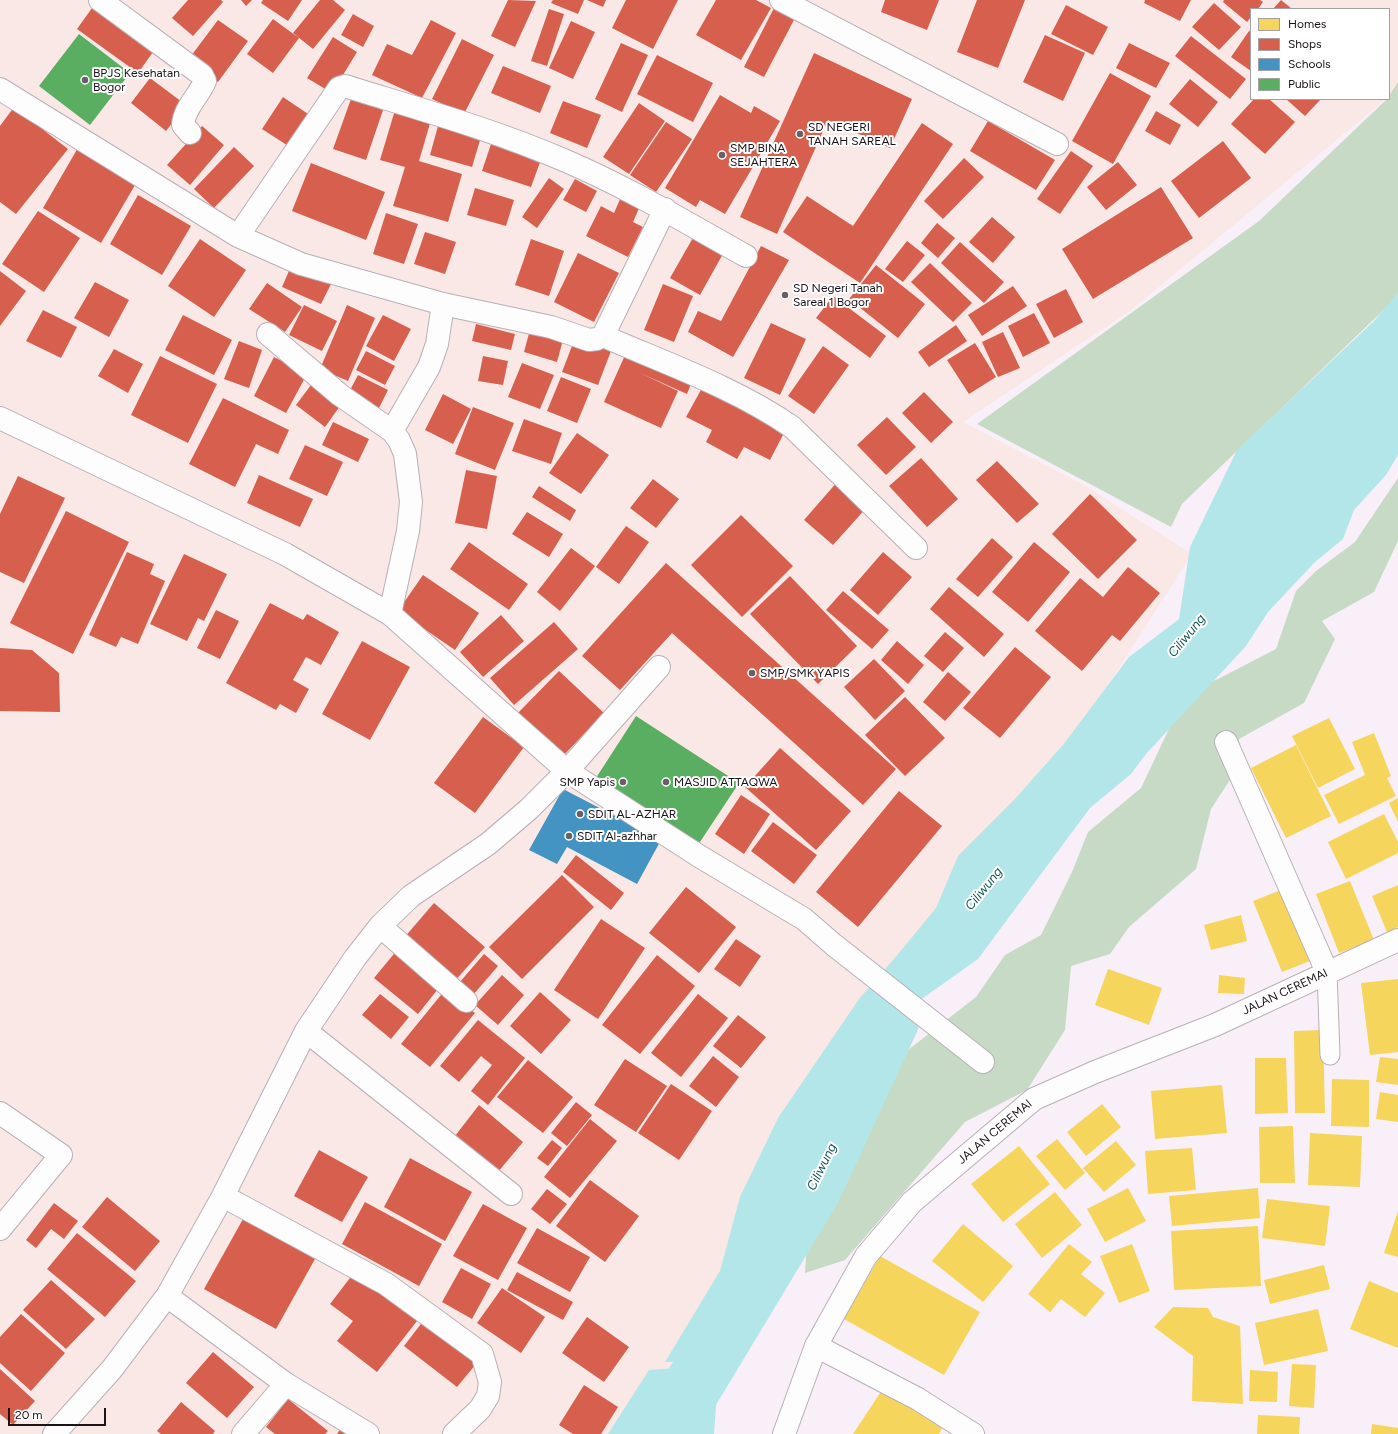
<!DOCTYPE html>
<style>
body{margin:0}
#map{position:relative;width:1398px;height:1434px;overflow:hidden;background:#f9eff8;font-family:Figtree,sans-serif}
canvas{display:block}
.legend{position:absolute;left:1250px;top:8px;width:140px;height:92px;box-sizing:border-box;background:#fff;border:1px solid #a3a1a3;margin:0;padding:5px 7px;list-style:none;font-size:12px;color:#1a1319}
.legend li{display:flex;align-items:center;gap:8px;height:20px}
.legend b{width:20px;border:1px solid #a3a1a3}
.scale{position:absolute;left:8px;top:1408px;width:98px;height:18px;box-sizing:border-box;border:2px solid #1a1319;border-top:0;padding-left:5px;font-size:12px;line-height:14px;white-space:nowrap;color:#1a1319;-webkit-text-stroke:3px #fff;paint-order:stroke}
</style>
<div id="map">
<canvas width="1398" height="1434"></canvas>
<ul class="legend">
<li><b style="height:11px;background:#f6d55c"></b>Homes</li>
<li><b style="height:11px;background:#d6604d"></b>Shops</li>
<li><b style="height:11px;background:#4393c3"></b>Schools</li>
<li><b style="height:11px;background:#5aae61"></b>Public</li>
</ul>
<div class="scale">20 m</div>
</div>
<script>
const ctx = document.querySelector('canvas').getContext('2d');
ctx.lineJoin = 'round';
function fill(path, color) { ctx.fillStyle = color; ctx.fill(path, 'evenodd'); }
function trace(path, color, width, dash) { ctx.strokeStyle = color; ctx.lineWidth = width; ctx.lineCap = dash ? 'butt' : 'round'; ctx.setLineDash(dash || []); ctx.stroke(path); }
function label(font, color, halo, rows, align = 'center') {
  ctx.font = font + ' Figtree,sans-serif'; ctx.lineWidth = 4; ctx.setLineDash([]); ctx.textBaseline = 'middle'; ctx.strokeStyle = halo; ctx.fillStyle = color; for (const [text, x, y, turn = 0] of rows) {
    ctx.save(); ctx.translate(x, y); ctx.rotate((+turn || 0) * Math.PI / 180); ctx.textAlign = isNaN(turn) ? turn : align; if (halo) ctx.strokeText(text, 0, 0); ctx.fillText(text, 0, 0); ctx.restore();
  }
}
const commercial = new Path2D(`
 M0,0H1398V89L1389,96V9H1251V99H1386L1131,310L963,422L1084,485L1192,554L627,1434H0Z`);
const forest = new Path2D(`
 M1398,82V296L1182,504L1171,527L977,424L1259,221L1387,99H1389V96Z
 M1398,478V541L1374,592L1322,621L1335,639L1304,703L1239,739L1241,763L1211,809L1196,869L1129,927L1110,954L1071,966L1065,1030L1027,1090L965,1122L845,1260L805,1273L807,1244L851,1160L877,1090L899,1057L976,997L1005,955L1041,935L1072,872L1088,832L1141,788L1168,731L1175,696L1218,679L1276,649L1296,591L1316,571L1355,542Z`);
const water = new Path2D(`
 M1398,292V455L1386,475L1354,510L1343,539L1315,562L1268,612L1246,646L1146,754L1131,774L1090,808L978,959L909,1008L805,1175L785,1262L727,1361L665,1362L720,1271L740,1197L778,1118L859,999L899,953L936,908L958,856L1014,800L1063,745L1129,657L1179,619L1190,547L1237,450L1374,321Z
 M719,1365L714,1434H608L649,1370Z`);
const homes = new Path2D(`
 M1329,718L1355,769L1318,788L1292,736Z
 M1374,733L1391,776L1387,778L1396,796L1339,824L1324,795L1365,775L1352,742Z
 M1296,745L1331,816L1286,838L1251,768Z
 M1398,798V822L1389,803Z
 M1384,814L1398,842V853L1346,879L1328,842Z
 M1350,881L1374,940L1339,953L1316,894Z
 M1398,885V927L1387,932L1372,896Z
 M1286,888L1315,959L1282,972L1253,901Z
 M1241,915L1247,941L1211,950L1204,925Z
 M1108,969L1162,988L1149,1025L1095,1005Z
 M1219,975L1245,978L1244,994L1218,993Z
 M1398,979V1052L1370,1055L1361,983Z
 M1323,1030L1325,1113H1295L1294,1031Z
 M1380,1057L1398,1059V1085L1376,1082Z
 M1255,1058H1286L1288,1113L1255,1114Z
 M1332,1079L1369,1080V1127L1331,1126Z
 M1222,1085L1227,1133L1155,1139L1151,1091Z
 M1380,1092L1398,1095V1122L1376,1119Z
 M1102,1104L1121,1127L1086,1156L1067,1132Z
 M1293,1126L1295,1183H1260L1259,1127Z
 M1310,1133L1362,1136L1360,1187L1308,1185Z
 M1057,1139L1085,1173L1065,1190L1036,1156Z
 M1116,1141L1136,1165L1104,1192L1083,1168Z
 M1019,1146L1050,1184L1003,1222L971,1184Z
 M1192,1148L1196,1190L1148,1194L1145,1151Z
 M1128,1188L1146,1221L1105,1242L1087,1209Z
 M1258,1188L1260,1218L1172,1226L1169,1196Z
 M1055,1192L1082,1225L1042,1258L1015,1224Z
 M1267,1199L1330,1206L1325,1246L1262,1238Z
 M1398,1211V1257L1384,1253Z
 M963,1224L1013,1266L983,1302L932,1261Z
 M1258,1226L1261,1286L1174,1290L1171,1231Z
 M1069,1244L1092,1262L1081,1274L1105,1293L1085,1317L1061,1299L1050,1312L1028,1294Z
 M1132,1244L1150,1291L1119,1303L1100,1256Z
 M880,1256L980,1312L944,1375L844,1319Z
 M1324,1265L1330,1289L1270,1304L1264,1280Z
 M1369,1281L1398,1293V1348L1350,1329Z
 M1173,1307L1208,1308L1213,1317L1240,1326L1243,1404L1192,1401L1193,1356L1154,1327Z
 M1318,1309L1328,1351L1264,1365L1255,1323Z
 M1292,1364L1316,1365L1314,1408L1289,1406Z
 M1250,1370L1278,1372L1277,1402L1249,1401Z
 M882,1390L942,1428L939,1434H853Z
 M1258,1415L1300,1417L1299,1434H1257Z
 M1372,1424L1398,1428V1434H1371Z`);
const shops = new Path2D(`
 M188,0H221L223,2L193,36L172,18Z
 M241,0H252L246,6Z
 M263,0H302L288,21L261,3Z
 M320,0H333L345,10L313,49L293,33Z
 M508,0L536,1L515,47L491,36Z
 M553,0H584L578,14L551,3Z
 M587,0H606L603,7Z
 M626,0H678L653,49L612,28Z
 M716,0H756L771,8L741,60L696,35Z
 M885,0H939L927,30L881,12Z
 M977,0H1025L998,68L957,52Z
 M1145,0H1191L1180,21L1144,3Z
 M1224,0H1260L1263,2L1258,9H1251V17L1247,22L1223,2Z
 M1281,0L1292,9H1273Z
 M97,1L158,45L138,73L77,29Z
 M1214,3L1241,27L1219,50L1192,27Z
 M1066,5L1108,27L1093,55L1051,34Z
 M774,8L795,18L764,77L744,67Z
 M549,9L564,14L547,66L531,61Z
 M353,14L374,26L363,47L341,35Z
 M273,19L299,38L273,73L247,54Z
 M218,20L248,41L218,82L188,60Z
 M431,20L456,33L422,98L372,75L387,44L412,55Z
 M571,21L595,32L573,79L549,68Z
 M1249,31L1251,32V71L1231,57Z
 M1045,35L1085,53L1063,101L1023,82Z
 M1191,36L1246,79L1230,99L1175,56Z
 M333,37L357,52L332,93L307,78Z
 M462,39L494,55L464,114L432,99Z
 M621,43L648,55L622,112L595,99Z
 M1129,43L1170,63L1156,88L1116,68Z
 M814,53L912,99L890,148L828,120L777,234L740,217Z
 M657,55L713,83L693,122L637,94Z
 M503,66L551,86L540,113L491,93Z
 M1110,73L1151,96L1113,164L1072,141Z
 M150,78L186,105L166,131L131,103Z
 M1190,79L1218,102L1198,127L1169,104Z
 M720,95L751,113L754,106L780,121L725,214L700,200L696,207L665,188Z
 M283,97L314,118L293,149L262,129Z
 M351,99L383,110L366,160L333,149Z
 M1254,99H1269L1295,122L1265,154L1231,124Z
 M1286,99H1321L1305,116Z
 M563,101L601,115L587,148L550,133Z
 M639,103L665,121L629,174L603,157Z
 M14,107L68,149L16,214L0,202V126Z
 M395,110L431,120L419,161L462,174L448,222L393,206L405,167L380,160Z
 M1156,111L1181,125L1170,145L1145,131Z
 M988,121L1055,160L1036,190L970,151Z
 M666,122L692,139L656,192L630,175Z
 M922,123L953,144L860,283L783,232L807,196L853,226Z
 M202,126L224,145L190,185L167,165Z
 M438,126L481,137L472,167L430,155Z
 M493,138L543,154L531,187L482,171Z
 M1223,141L1251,178L1199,218L1171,181Z
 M79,146L138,180L101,243L43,208Z
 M234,147L254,166L214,208L194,189Z
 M1071,151L1093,166L1060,214L1037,199Z
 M964,158L984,177L943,219L924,201Z
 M1118,162L1137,185L1106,210L1087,187Z
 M311,163L385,192L366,240L292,211Z
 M549,178L564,189L537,228L522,217Z
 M575,179L597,191L586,212L563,200Z
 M1161,187L1193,238L1093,299L1062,249Z
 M475,188L514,200L506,226L467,215Z
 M138,195L191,226L162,275L110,244Z
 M621,197L640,206L633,222L643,227L628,257L586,236L601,206L614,213Z
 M38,211L80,238L44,292L2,264Z
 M386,213L418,224L404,264L373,254Z
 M992,217L1015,237L993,263L969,242Z
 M937,223L955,238L938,258L921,243Z
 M425,232L456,242L445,274L414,264Z
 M694,236L724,252L700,295L670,278Z
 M200,239L246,270L214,317L168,286Z
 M531,239L564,251L549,296L515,285Z
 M907,241L925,255L903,282L885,269Z
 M960,242L1004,282L984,303L941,263Z
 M761,246L789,260L733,357L688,332L698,311L721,321Z
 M578,253L619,273L594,322L554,302Z
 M930,263L972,303L953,322L911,282Z
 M292,264L332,282L321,304L282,287Z
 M876,265L925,304L898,338L849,299Z
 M0,271L26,291L0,326Z
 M95,282L129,300L109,337L74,318Z
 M267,283L302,307L285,332L249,309Z
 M663,284L693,296L674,342L644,330Z
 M1013,286L1027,306L982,336L968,315Z
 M1066,289L1083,322L1054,338L1036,304Z
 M833,296L886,336L870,358L816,318Z
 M304,305L337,321L322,351L289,335Z
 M347,305L375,318L348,381L320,369Z
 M43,310L77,327L61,358L26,341Z
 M1034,313L1050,343L1023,357L1008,326Z
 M183,315L232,340L214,375L165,350Z
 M383,315L411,329L394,361L366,346Z
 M771,323L806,339L780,395L744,378Z
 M476,324L515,334L511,350L472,341Z
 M956,325L967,341L929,367L918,352Z
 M531,326L564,336L557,362L524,352Z
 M1003,332L1020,368L998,377L982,342Z
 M575,338L611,351L598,385L562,372Z
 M239,341L262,350L249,388L224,379Z
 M975,343L996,377L969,394L947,360Z
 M823,346L849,365L814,414L788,396Z
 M114,349L143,364L128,393L98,376Z
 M366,351L395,366L385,385L356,370Z
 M626,353L692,381L687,394L640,373L678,391L661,428L604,402Z
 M160,356L217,384L188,443L131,415Z
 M483,356L508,361L503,385L478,381Z
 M274,357L307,374L286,413L254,396Z
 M522,363L554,375L540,409L508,397Z
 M358,375L388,390L377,412L347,396Z
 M561,377L591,389L577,423L547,411Z
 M311,385L340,406L325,427L296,405Z
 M702,388L785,431L770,460L744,447L737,459L706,442L712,430L686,417Z
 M924,392L953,422L931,443L902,413Z
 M443,394L471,409L453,444L425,430Z
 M223,398L289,430L278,454L256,444L235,487L189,464Z
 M473,407L514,423L495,470L455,454Z
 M887,417L916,447L886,475L857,445Z
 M524,419L562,433L551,464L512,451Z
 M333,422L369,439L358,462L322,445Z
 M577,433L609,455L581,494L549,473Z
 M305,445L343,462L327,496L289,479Z
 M921,458L958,499L927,527L889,486Z
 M997,461L1039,504L1017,523L976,480Z
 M466,470L497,476L487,529L455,523Z
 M259,475L313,499L300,527L247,503Z
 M18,476L65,498L24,583L0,572V514Z
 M653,479L679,499L656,528L630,508Z
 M838,481L868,506L833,545L804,520Z
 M539,486L576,510L570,521L532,497Z
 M1090,494L1137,540L1098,579L1052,534Z
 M66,511L129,542L73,654L10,623Z
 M527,512L563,534L549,557L512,534Z
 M741,515L793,566L742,617L691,565Z
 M626,526L649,542L619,584L596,567Z
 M992,538L1013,557L978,597L956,579Z
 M469,542L528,584L509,610L450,569Z
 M1034,542L1070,572L1028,622L992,592Z
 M571,548L595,566L560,611L537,592Z
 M127,552L154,564L150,574L165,581L138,644L121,637L116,647L89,635Z
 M883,552L912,577L878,615L850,590Z
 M184,554L227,574L204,621L198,618L187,641L150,624Z
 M666,563L896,769L863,805L672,633L620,690L582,656Z
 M1128,567L1160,593L1120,641L1112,635L1082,671L1035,631L1080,578L1103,597Z
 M423,575L479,613L455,650L398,611Z
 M790,576L857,646L818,684L750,614Z
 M949,587L1004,634L984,657L930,609Z
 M843,591L889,630L872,649L826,610Z
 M270,603L303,620L307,614L339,632L321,665L306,657L293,680L309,689L296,713L280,704L276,710L226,683Z
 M216,610L239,621L220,659L197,648Z
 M501,615L524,641L483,677L460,652Z
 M554,622L578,649L514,705L490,678Z
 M945,632L964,648L943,672L924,656Z
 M362,641L410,667L370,740L322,714Z
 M897,641L924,665L908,684L881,660Z
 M1015,647L1051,677L1000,738L963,708Z
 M0,648L32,650L59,673L60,712L0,711Z
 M874,659L905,691L875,720L844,687Z
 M559,671L604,713L563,756L518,713Z
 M948,672L971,692L945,721L923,702Z
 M905,697L945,738L905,776L865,735Z
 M483,717L524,747L475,813L434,783Z
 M780,748L851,811L816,850L745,787Z
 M899,791L942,826L858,927L816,892Z
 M741,795L770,814L744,854L715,834Z
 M773,822L817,855L794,884L751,851Z
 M576,855L624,893L611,910L563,872Z
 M562,875L594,907L522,979L489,947Z
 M686,887L736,927L699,973L649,933Z
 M434,903L485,947L453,983L403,939Z
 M601,919L645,948L598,1019L554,990Z
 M736,939L761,956L740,987L714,969Z
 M398,949L442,984L418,1014L374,978Z
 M484,954L498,966L473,995L459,983Z
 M657,955L695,986L640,1054L602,1025Z
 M502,975L524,995L498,1025L475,1005Z
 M445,990L475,1013L430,1067L401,1044Z
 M540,992L571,1020L541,1054L510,1026Z
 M380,994L409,1017L391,1039L362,1015Z
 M698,994L728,1018L681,1077L651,1053Z
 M738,1015L766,1037L741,1068L713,1046Z
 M478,1020L525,1058L488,1105L471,1091L492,1065L481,1056L459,1082L440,1066Z
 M713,1056L739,1077L716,1107L689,1086Z
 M625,1059L667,1086L636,1132L594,1105Z
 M528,1060L573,1097L543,1133L497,1097Z
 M671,1084L712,1111L679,1160L638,1133Z
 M576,1102L592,1115L567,1146L551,1133Z
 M479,1105L523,1142L498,1172L455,1136Z
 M590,1119L617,1141L570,1198L544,1177Z
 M552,1140L562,1148L548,1166L537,1158Z
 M319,1150L368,1177L342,1222L294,1196Z
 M410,1158L472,1192L445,1241L384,1207Z
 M590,1180L639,1216L605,1262L556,1226Z
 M547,1189L567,1204L550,1224L531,1209Z
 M107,1197L160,1241L135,1271L82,1227Z
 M365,1202L442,1244L419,1286L342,1244Z
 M54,1203L78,1221L64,1239L51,1229L36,1248L26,1240Z
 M483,1204L527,1228L498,1280L453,1256Z
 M243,1219L315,1259L276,1329L204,1289Z
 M537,1228L590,1257L570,1292L517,1263Z
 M77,1233L136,1281L105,1317L47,1269Z
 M461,1268L491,1284L472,1319L442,1302Z
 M517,1272L573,1302L563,1320L507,1290Z
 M353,1274L417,1321L377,1372L337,1341L353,1321L330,1304Z
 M51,1280L95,1319L66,1349L23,1310Z
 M502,1288L545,1317L521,1353L477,1323Z
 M21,1314L65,1353L31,1391L0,1363V1337Z
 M427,1316L481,1358L457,1387L404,1346Z
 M587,1317L629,1347L604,1382L562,1353Z
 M213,1352L254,1387L227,1418L186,1383Z
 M0,1369L35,1401L13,1425L0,1414Z
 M584,1385L618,1407L601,1434H573L559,1425Z
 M288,1399L328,1431L325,1434H275L266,1427Z
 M181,1402L215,1431L213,1434H161L157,1431Z
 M341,1428L348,1434H337Z`);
const schools = new Path2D(`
 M563,789L661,840L637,884L567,847L557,864L529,850Z`);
const public = new Path2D(`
 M79,34L130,73L90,125L39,86Z
 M636,716L739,783L696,848L594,781Z`);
const river = new Path2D(`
 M664,1434L813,1187L890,1020`);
const lane = new Path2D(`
 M1327,972L1330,1055`);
const street = new Path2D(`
 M100,0L202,75L205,81C199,96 184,108 183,125L190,133
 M781,0L1057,144
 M0,89L238,236L301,264L443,304L551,327L589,340L597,339L603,336C665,363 736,388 792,427L916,548
 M238,236L339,88L345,86C419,109 495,130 566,161C629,188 687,223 746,256
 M268,334L340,395L392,431
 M603,336L665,209
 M0,418L285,554L390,614L567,771L699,856L804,919L834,945L983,1062
 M390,614L408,531L411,502L405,454L399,440L392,431L429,367L437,344L443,304
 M1226,742L1327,972
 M380,926L466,1001
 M306,1031L511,1194
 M0,1113L61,1155L0,1229
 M223,1196L386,1284L482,1354L490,1382L488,1396L480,1409L454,1434
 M167,1296L286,1384L243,1434
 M816,1346L918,1399L973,1434
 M286,1384L368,1434
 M54,1434L112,1369L167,1296L223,1196L306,1031L355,958L380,926L411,896L488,844L529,809L567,771L659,667`);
const secondary = new Path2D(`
 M784,1434L816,1346L866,1256L912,1202L1034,1099L1095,1072L1215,1025L1398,940`);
const markers = [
 [85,80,4,"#686067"],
 [800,134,4,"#686067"],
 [722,155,4,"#686067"],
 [785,295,4,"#686067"],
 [752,673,4,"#686067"],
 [623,782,4,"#686067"],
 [666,782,4,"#686067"],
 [580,814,4,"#686067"],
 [569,836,4,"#686067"]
];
const poiNames = [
 ["BPJS Kesehatan",93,73],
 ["Bogor",93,87],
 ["SD NEGERI",808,127],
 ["TANAH SAREAL",808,141],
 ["SMP BINA",730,148],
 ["SEJAHTERA",730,162],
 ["SD Negeri Tanah",793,288],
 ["Sareal 1 Bogor",793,302],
 ["SMP/SMK YAPIS",760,673],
 ["SMP Yapis",615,782,"right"],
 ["MASJID ATTAQWA",674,782],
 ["SDIT AL-AZHAR",588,814],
 ["SDIT Al-azhhar",577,836]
];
const streetNames = [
 ["JALAN CEREMAI",1285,992,-25],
 ["JALAN CEREMAI",995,1132,-40]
];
const waterNames = [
 ["Ciliwung",1187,636,-51],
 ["Ciliwung",984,889,-51],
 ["Ciliwung",822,1167,-64]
];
fill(commercial, '#f9e8e6');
fill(forest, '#c7dac5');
fill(water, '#b3e6e9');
fill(homes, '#f6d55c');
fill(shops, '#d6604d');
fill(schools, '#4393c3');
fill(public, '#5aae61');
trace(river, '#b3e6e9', 59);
trace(lane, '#b8b0b7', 21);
trace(street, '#b8b0b7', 24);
trace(secondary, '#b8b0b7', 24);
trace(lane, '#fefdfe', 19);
trace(street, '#fefdfe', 22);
trace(secondary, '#fefdfe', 22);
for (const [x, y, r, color] of markers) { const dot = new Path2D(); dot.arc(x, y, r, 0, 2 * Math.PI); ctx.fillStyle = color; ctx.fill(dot); trace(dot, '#fff', 1.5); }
label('12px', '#1a1319', '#fff', poiNames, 'left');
label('12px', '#1a1319', '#fff', streetNames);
label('italic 13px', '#135657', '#fff', waterNames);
</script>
